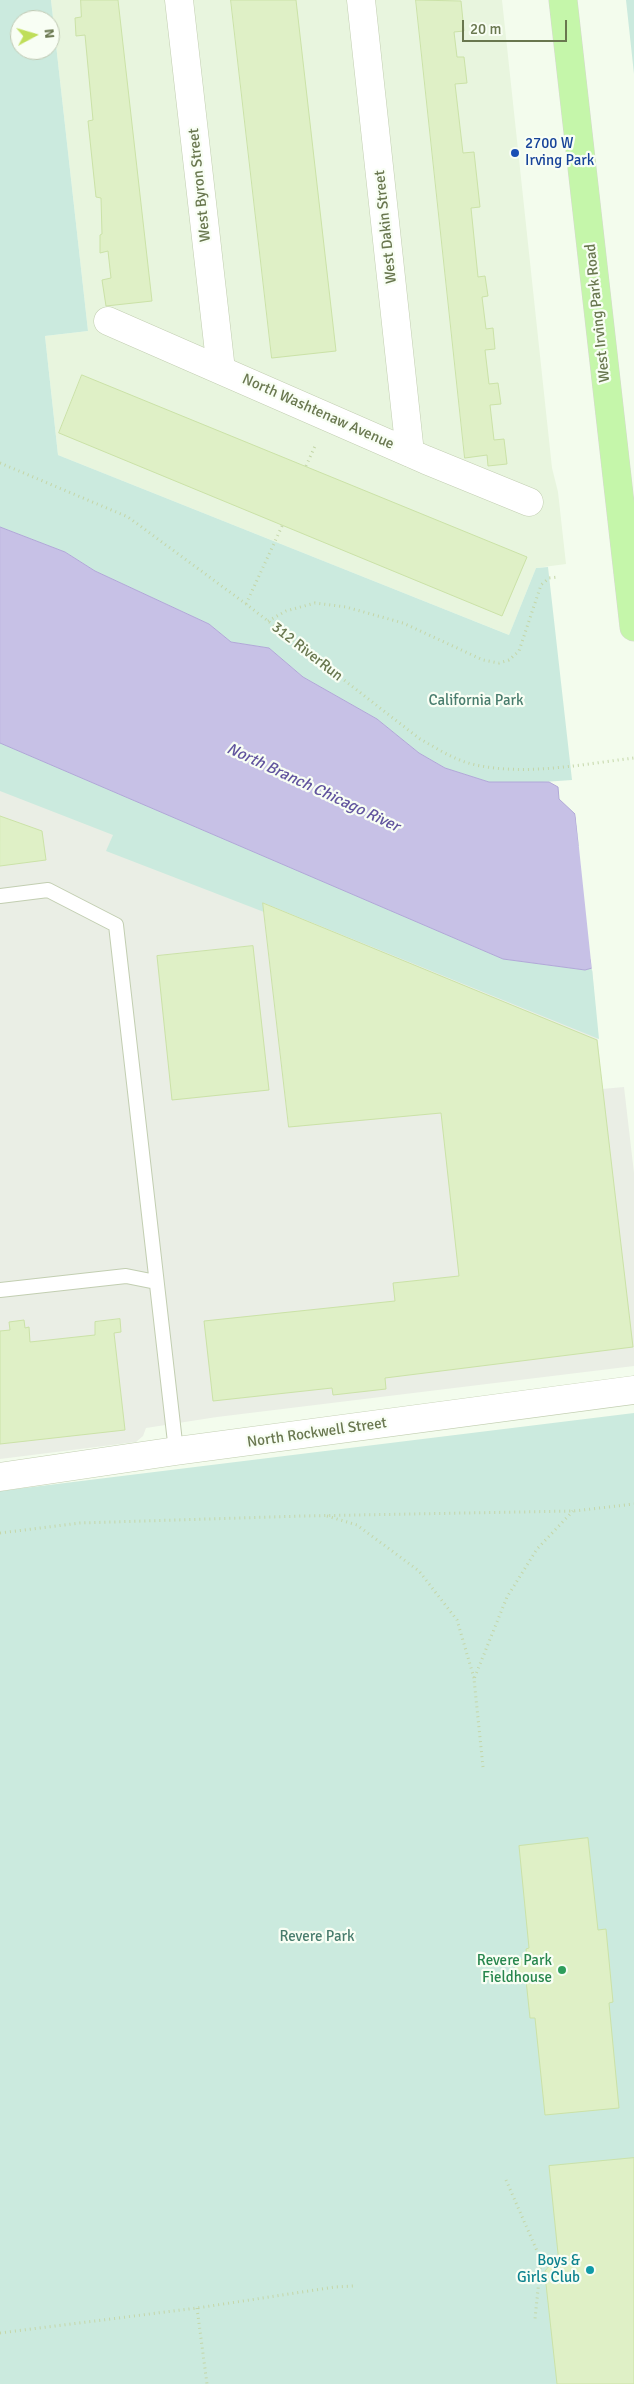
<!DOCTYPE html>
<style>
body{margin:0}
#map{position:relative;width:634px;height:2384px;overflow:hidden;background:#f3fced;font-family:Signika,sans-serif}
canvas{display:block}
.north{position:absolute;left:10px;top:10px;width:50px;height:50px;box-sizing:border-box;background:#f8fef4;border:1px solid #bfc8b2;border-radius:50%;rotate:84deg;font-size:14px;font-weight:700;line-height:20px;text-align:center;color:#69774f}
.north::after{content:'';display:block;margin:auto;width:18px;height:22px;background:#bfde59;clip-path:polygon(50% 0,100% 100%,50% 72%,0 100%)}
.scale{position:absolute;left:462px;top:20px;width:105px;height:22px;box-sizing:border-box;border:2px solid #69774f;border-top:0;padding-left:6px;font-size:15px;line-height:18px;white-space:nowrap;color:#69774f;-webkit-text-stroke:4px #f8fef4;paint-order:stroke}
</style>
<div id="map">
<canvas width="634" height="2384"></canvas>
<div class="north">N</div>
<div class="scale">20 m</div>
</div>
<script>
const ctx = document.querySelector('canvas').getContext('2d');
ctx.lineJoin = 'round';
function fill(path, color) { ctx.fillStyle = color; ctx.fill(path, 'evenodd'); }
function trace(path, color, width, dash) { ctx.strokeStyle = color; ctx.lineWidth = width; ctx.lineCap = dash ? 'butt' : 'round'; ctx.setLineDash(dash || []); ctx.stroke(path); }
function label(font, color, halo, rows, align = 'center') {
  ctx.font = font + ' Signika,sans-serif'; ctx.lineWidth = 4.5; ctx.setLineDash([]); ctx.textBaseline = 'middle'; ctx.strokeStyle = halo; ctx.fillStyle = color; for (const [text, x, y, turn = 0] of rows) {
    ctx.save(); ctx.translate(x, y); ctx.rotate((+turn || 0) * Math.PI / 180); ctx.textAlign = isNaN(turn) ? turn : align; if (halo) ctx.strokeText(text, 0, 0); ctx.fillText(text, 0, 0); ctx.restore();
  }
}
const residential = new Path2D(`
 M51,0H502L552,468L558,492L566,564L536,568L509,635L58,455L45,336L88,331Z`);
const industrial = new Path2D(`
 M0,743L503,959L585,970L592,968L602,1089L624,1087L634,1173V1366L217,1417L146,1428L143,1436L136,1442L0,1459Z`);
const green = new Path2D(`
 M0,0H51L88,331L45,336L58,455L509,635L536,568L548,567L572,780L529,783L489,782L445,768L419,753L377,719L303,677L269,648L231,642L209,624L95,571L65,552L0,527ZM20,20H50V50H20Z
 M626,0H634V74Z
 M0,743L503,959L585,970L592,968L599,1039L264,903V912L106,851L113,835L0,791Z
 M634,1413V2384H0V1491Z`);
const water = new Path2D(`
 M0,527L65,552L95,571L209,624L231,642L269,648L303,677L377,719L419,753L445,768L489,782H549L558,787L559,799L575,814L579,846L634,839L591,960L592,968L585,970L503,959L0,743Z`);
const pier = new Path2D(`
 M575,810L578,814L581,843L634,837V957L594,962V969L592,971Z`);
const building = new Path2D(`
 M81,0H118L152,301L106,306L102,280L111,278L108,251L100,253V235L102,234L101,198L96,197L88,121L93,120L85,35L76,36L75,18L81,17Z
 M231,0H296L336,351L272,358Z
 M416,0L461,1L464,31L454,32L457,57H464L467,83L455,84L463,153L474,152L480,207L471,208L478,277L485,276L488,296L482,297L486,329L493,328L495,349L485,350L489,384L498,383L501,404L490,405L494,440L504,439L507,464L488,466L487,455L465,458Z
 M82,375L527,557L502,616L59,433Z
 M0,816L42,831L46,860L0,866Z
 M263,903L597,1040L633,1347L385,1378L386,1389L333,1395L332,1388L213,1401L204,1321L395,1301L393,1283L459,1276L441,1113L289,1127Z
 M253,946L269,1090L172,1100L157,956Z
 M120,1319L121,1332L114,1333L125,1430L0,1444V1331L10,1330L9,1322L24,1320L25,1328L29,1327L30,1342L95,1335V1322Z
 M588,1838L598,1930L606,1929L613,2002L609,2003L619,2108L545,2115L535,2018H530L526,1980L516,1982L514,1960L527,1959L526,1949L529,1948L519,1846Z
 M634,2158V2384H557L545,2275V2271L550,2265L559,2263L549,2166Z`);
const path = new Path2D(`
 M0,463L128,517L246,604L420,739C438,749 456,761 476,765C527,776 583,764 634,758
 M306,466L315,446
 M246,604L283,524
 M268,621L286,611L315,603L346,607L403,623L483,660L499,663L509,660L519,651L541,585L549,578L558,577
 M327,1516L357,1525L419,1571L457,1620L474,1678
 M0,1533L80,1523L303,1516L574,1511L634,1504
 M483,1767L474,1679L507,1597L537,1549L573,1511
 M506,2180L541,2260L535,2319
 M197,2308L207,2384
 M0,2333L197,2308L335,2287L354,2286`);
const lane = new Path2D(`
 M0,896L48,890L116,925L176,1451
 M0,1290L126,1276L156,1282`);
const street = new Path2D(`
 M179,0L221,370
 M361,0L410,453
 M108,321L426,460L529,502
 M0,1477L176,1451L634,1390`);
const primary = new Path2D(`
 M563,0L634,627`);
const markers = [
 [515,153,5,"#1a4fb4"],
 [562,1970,5,"#2e9e5b"],
 [590,2270,5,"#0f9aa8"]
];
const transitNames = [
 ["2700 W",525,144],
 ["Irving Park",525,161]
];
const streetNames = [
 ["West Byron Street",200,185,-96],
 ["West Dakin Street",386,227,-96],
 ["West Irving Park Road",598,313,-96],
 ["North Washtenaw Avenue",318,412,24],
 ["312 RiverRun",307,652,38],
 ["North Rockwell Street",317,1433,-8]
];
const parkNames = [
 ["California Park",476,701],
 ["Revere Park",317,1937]
];
const leisureNames = [
 ["Revere Park",552,1961],
 ["Fieldhouse",552,1978]
];
const cultureNames = [
 ["Boys &",580,2261],
 ["Girls Club",580,2278]
];
const waterNames = [
 ["North Branch Chicago River",313,788,25]
];
fill(residential, '#e8f5de');
fill(industrial, '#eaeee5');
fill(green, '#cbeade');
fill(water, '#c7c1e6');
trace(water, '#b0a8d7', 1);
fill(pier, '#f3fced');
fill(building, '#dff0c6');
trace(building, '#cbe2a7', 1);
trace(lane, '#c2ceb1', 16);
trace(street, '#c2ceb1', 29);
trace(primary, '#d5d9ce', 29);
trace(path, '#c4d6a8', 3, [1, 4]);
trace(lane, '#fff', 14);
trace(street, '#fff', 28);
trace(primary, '#c5f6aa', 28);
for (const [x, y, r, color] of markers) { const dot = new Path2D(); dot.arc(x, y, r, 0, 2 * Math.PI); ctx.fillStyle = color; ctx.fill(dot); trace(dot, '#f8fef4', 2); }
label('15px', '#164399', '#f8fef4', transitNames, 'left');
label('15px', '#69774f', '#f8fef4', streetNames);
label('15px', '#487c6d', '#f8fef4', parkNames);
label('15px', '#27864d', '#f8fef4', leisureNames, 'right');
label('15px', '#0d838f', '#f8fef4', cultureNames, 'right');
label('italic 16px', '#61549e', '#f8fef4', waterNames);
</script>
